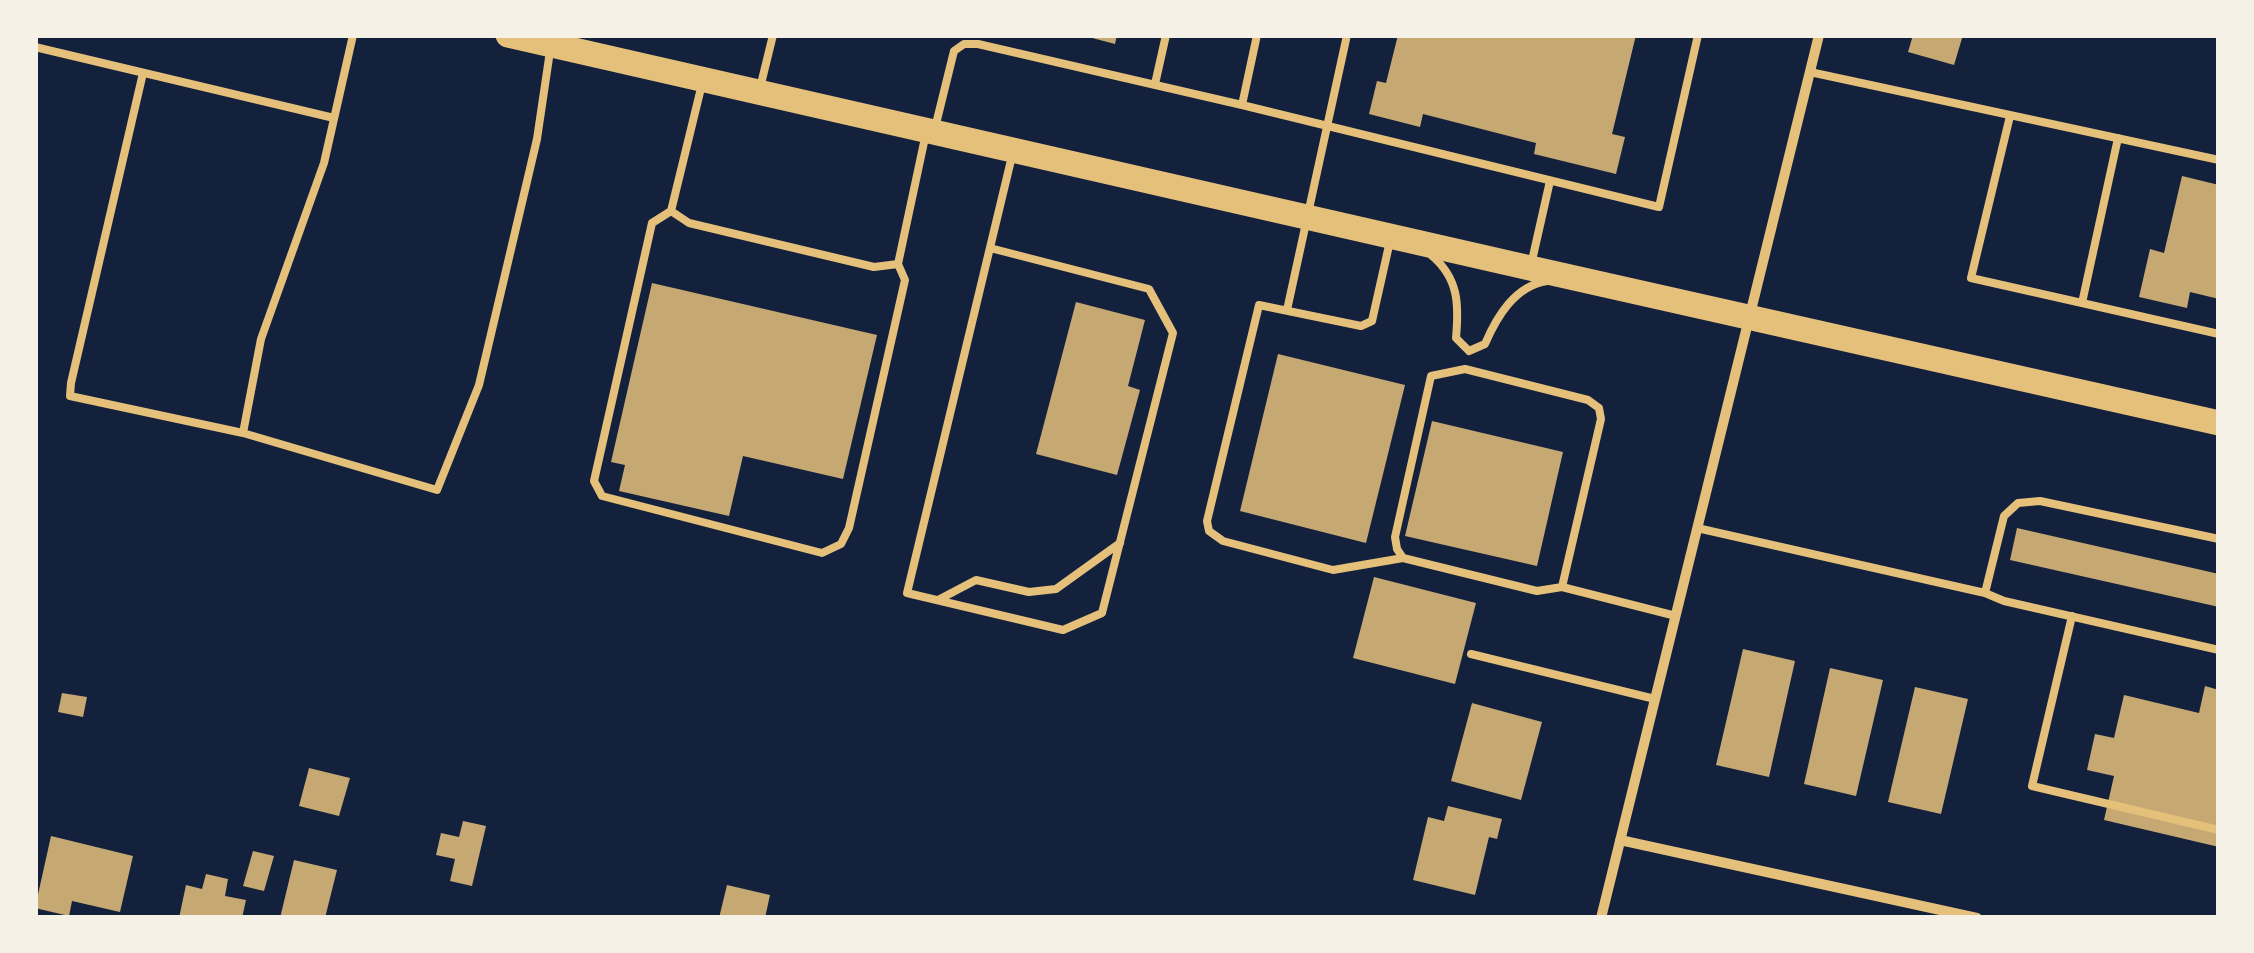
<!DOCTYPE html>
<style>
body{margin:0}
#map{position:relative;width:2254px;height:953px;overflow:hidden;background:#14213d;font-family:"Sofia Sans Condensed",sans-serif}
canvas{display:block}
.frame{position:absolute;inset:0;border:38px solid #f6f1e7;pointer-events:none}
</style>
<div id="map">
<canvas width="2254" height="953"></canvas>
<div class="frame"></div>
</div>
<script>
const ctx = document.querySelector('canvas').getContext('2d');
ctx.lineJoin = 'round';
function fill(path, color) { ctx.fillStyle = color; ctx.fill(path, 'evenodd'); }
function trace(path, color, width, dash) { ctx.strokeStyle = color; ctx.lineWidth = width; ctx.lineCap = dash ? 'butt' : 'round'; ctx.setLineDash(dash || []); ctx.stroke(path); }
const building = new Path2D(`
 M1081,35H1117L1115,44Z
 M1398,35H1636L1612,134L1625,137L1616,174L1534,154L1536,143L1423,114L1420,127L1369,114L1377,81L1386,83Z
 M1913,35H1963L1954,65L1908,52Z
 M2182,176L2219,185V299L2190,292L2187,308L2139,297L2150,249L2164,253Z
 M652,283L877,335L843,479L743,456L729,516L619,491L625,465L611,462Z
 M1076,302L1145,320L1128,386L1140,390L1117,475L1036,454Z
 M1278,354L1405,385L1366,543L1240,511Z
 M1432,421L1563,452L1537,566L1405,536Z
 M2017,528L2219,574V607L2010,560Z
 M1374,577L1476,603L1455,684L1353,658Z
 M1743,649L1795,661L1769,777L1716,765Z
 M1830,668L1883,680L1856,796L1804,784Z
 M2205,686L2219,690V847L2104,820L2114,776L2087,770L2095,734L2114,738L2124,695L2199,713Z
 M1915,687L1968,699L1941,814L1888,802Z
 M62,693L87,697L83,717L58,712Z
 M1472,703L1542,722L1521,800L1451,781Z
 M309,768L350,778L339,816L299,806Z
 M1448,806L1502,819L1497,839L1489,837L1475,895L1413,880L1428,817L1444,821Z
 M463,821L486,826L472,886L450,881L455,859L436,855L441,833L459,837Z
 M51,836L133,856L120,912L72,901L69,916L35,908Z
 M253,851L274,856L264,891L243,886Z
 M294,860L337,870L325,918H280Z
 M206,874L228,879L225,896L246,900L242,918H179L186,885L202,889Z
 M727,885L770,895L765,918H719Z`);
const service = new Path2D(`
 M353,35L324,163L261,339L243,433L437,490L479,385L537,139L550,51
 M35,47L334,118
 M1810,72L2219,160
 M143,73L71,383L70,396L243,433
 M702,84L671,211L652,223L594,481L602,496L822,553L841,544L849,528L905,280L898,264
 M1155,84L1166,35
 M760,88L773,35
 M1242,105L1257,35
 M2010,116L1971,278L2082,303L2118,138
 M935,128L954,51L964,44H978L1242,105L1659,207L1698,35
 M671,211L689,223L874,267L898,264L926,133
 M1390,241L1372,321L1361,326L1259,305L1207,521L1209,531L1223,541L1333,570L1403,558
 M990,248L1149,289L1173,333L1102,613L1063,630L907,593L1012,156
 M1431,255C1459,278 1459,305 1456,338L1469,351
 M1531,265L1550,181
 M2082,303L2219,334
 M1287,310L1347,35
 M1469,351L1485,344C1497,316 1515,286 1547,281
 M1697,528L1985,593L2004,516L2018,503L2040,501L2219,539
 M1562,587L1601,419L1599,408L1588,400L1465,369L1431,376L1395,537L1397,549L1403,558L1537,591L1562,587L1676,616
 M1985,593L2004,601L2219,650
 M938,600L976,580L1029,592L1056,589L1120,543
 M2072,616L2032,786L2219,830
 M1471,654L1655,699`);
const minor = new Path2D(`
 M1620,840L1977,918
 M1601,918L1819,35`);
const primary = new Path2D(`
 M508,35L1530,268L2219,423`);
fill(building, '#c6a872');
trace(service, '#e5c07b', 8);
trace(minor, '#e5c07b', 10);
trace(primary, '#e5c07b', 25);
</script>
